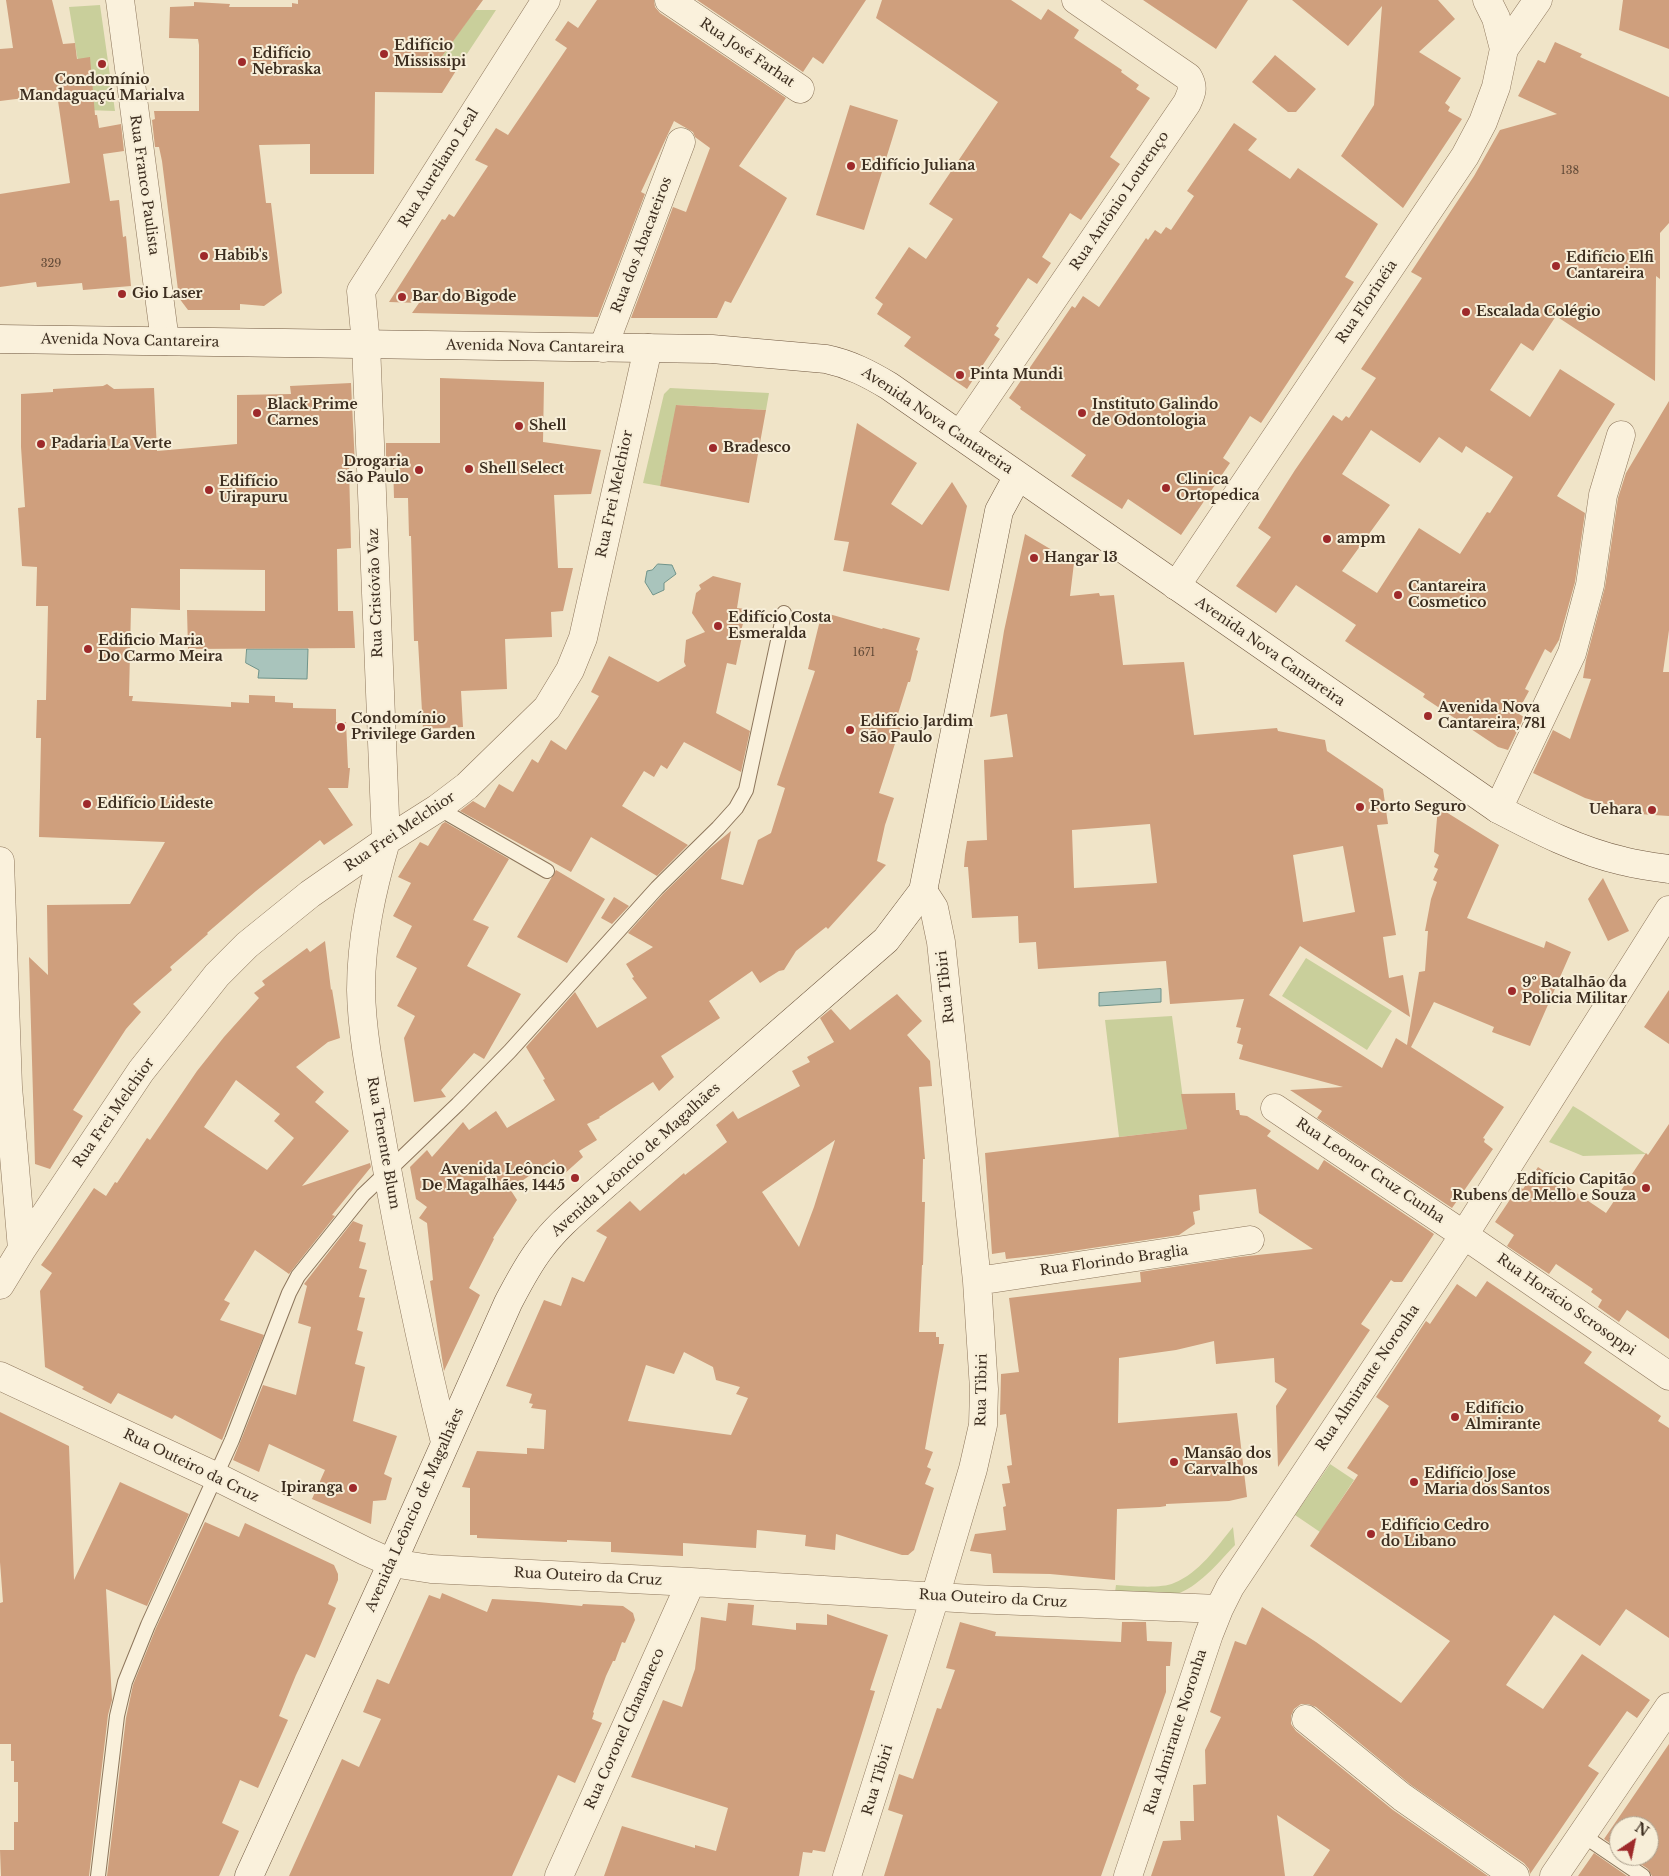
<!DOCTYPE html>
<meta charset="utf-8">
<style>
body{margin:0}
#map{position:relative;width:1669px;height:1876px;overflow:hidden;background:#f0e4c8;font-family:"Libre Baskerville",serif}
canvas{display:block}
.north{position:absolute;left:1609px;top:1816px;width:50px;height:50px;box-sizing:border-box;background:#f7eed8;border:1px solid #ada18e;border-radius:50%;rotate:34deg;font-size:14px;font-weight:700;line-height:20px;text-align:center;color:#3d2e20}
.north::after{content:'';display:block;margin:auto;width:18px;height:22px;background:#9e2a2b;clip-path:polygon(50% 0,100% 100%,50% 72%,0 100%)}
</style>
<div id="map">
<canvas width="1669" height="1876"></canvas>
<div class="north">N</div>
</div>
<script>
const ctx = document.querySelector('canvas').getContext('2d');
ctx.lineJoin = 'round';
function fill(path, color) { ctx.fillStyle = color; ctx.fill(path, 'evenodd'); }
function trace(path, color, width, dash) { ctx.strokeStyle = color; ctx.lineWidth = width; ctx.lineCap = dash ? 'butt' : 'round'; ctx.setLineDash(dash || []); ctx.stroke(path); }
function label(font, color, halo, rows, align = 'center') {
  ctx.font = font + ' "Libre Baskerville",serif'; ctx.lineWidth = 4; ctx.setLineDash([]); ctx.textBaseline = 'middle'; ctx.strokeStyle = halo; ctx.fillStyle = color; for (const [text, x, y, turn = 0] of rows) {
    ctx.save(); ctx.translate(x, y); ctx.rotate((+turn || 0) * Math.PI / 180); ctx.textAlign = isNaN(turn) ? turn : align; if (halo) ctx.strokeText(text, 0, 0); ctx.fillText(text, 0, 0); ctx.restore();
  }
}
const green = new Path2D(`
 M100,5L115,111L86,110L69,7Z
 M475,10H496L459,66L438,62Z
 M670,388L769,393L766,410L677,405L660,486L643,483L664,394Z
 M1306,958L1392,1011L1367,1050L1282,996Z
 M1172,1016L1187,1129L1119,1137L1105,1020Z
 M1573,1106L1583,1112L1646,1154L1583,1156L1549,1142Z
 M1330,1464L1354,1480L1320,1532L1295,1515Z
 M1233,1527L1235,1545C1219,1562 1198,1588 1174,1595C1165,1597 1128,1593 1115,1592L1116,1585C1130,1586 1161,1589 1174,1583C1199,1573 1216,1548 1233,1527Z`);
const water = new Path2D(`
 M658,564L672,565L676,574L664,583V590L653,595L645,582L647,571L652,570Z
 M247,649H308L307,679L258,678L259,670L246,663Z
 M1161,989V1002L1099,1006V993Z`);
const building = new Path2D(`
 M6,0H52L63,44L75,43L77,59L90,57L95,115H97L99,128L121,124L124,151L103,154L110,201L119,200L123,237L126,236L131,286L83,290L82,283L37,287L36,282L0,287V194L70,183L57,94L0,101V49L13,48Z
 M298,0H483L438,62L459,66L442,93L375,92L374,174H310V144L259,145L266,203H271L282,293L264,306L240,304V310H188L179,298L162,161L159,147H155L152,120L155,119L154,111H199V45L198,39L169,38L170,7L194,6V2L230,4L229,7H292V3L298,4Z
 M597,0H654L655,7L660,13L786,98L739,166L787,198L731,303L725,301L717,318H631L673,207L686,212L710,148L695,137L693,132L674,121L641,192L645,194L598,317L412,313L419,303L389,302L442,219L445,220L449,214L454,217L488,166L475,160L496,128L508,135L567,48L555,40L568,21L578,28Z
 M697,0H866L823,64L813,57L803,72Z
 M882,0H1011L1041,20L1048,9L1079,30L1074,38L1122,70L1121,72L1139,85L1136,89L1150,98L1110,157L1120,164L1081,220L1070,213L1042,257L1051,263L1037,284L1028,278L996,326L999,328L994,335L1000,339L967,389L904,346L911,337L877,314L883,304L875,298L909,247L926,259L953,219L929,204L998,102L876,18Z
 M1143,0H1248L1216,49Z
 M1292,0H1438L1455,19L1419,52L1461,78L1445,103L1450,107L1448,111L1462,119L1403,208L1341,156L1374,105L1382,6L1348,46Z
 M1623,0H1669V49L1619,30Z
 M1555,42L1582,54L1580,57L1669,97V223L1660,233V279L1656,276L1655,381L1556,316L1533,351L1521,343L1490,390L1530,417L1560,369L1615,404L1557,496L1585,513L1575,582L1559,640L1551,653L1545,649L1525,689L1529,691L1517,713L1524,717L1508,750L1498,747L1423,697L1425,694L1345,641L1356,625L1296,585L1276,613L1236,586L1271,537L1258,528L1295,470L1333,415L1342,421L1346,416L1349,418L1376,378L1361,369L1422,278L1411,272L1474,176L1500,130L1557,114L1518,96L1538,60L1545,63ZM1371,430L1420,463L1439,437L1462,453L1466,446L1513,477L1490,513L1487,512L1460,554L1419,528L1377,593L1342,571L1390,505L1342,474Z
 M1275,55L1316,89L1296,112H1288L1252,82Z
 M850,105L898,120L864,230L816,215Z
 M1234,123L1257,139L1248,150L1290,179L1298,168L1378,224L1345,277L1354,282L1261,423L1250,416L1223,458L1230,463L1181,535L1128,499L1122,509L1071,476L1086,455L1020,409L1021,407L1009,398L1072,306L1075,308L1083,296L1099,307L1146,238L1148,240L1155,230L1161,234L1166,227L1171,230L1194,196L1187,191Z
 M440,378L544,382L543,442L601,450L591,494L554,495L558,568H573L563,611L551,612L552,637L505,639L507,689L461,691L463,727L423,729L418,641H414L411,536H409L408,498H394L393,463H386V443H440Z
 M351,383L355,466L349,467L351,548L337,549L338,611H353L355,648L188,649L187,610L265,611V570L180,569V610L131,608L129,696H133L132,701L231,707V702L249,703V695L275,696V702L293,703V708L336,709V722H346L348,768H350L348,788H328L353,825L324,845L320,840L256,891L207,933L208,934L170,967L172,970L133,1004L141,1012L126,1029L73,1110L83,1116L50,1169L35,1164L29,957L48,975L47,905L130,904L165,842L39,837L41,738H36L37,700H46L48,606H36L37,567L22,566L18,508L25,507L21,447V394L53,392V389L103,386L107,384L114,389L154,388L157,451L237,444V395L291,394L290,386Z
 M1669,401V630L1663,672H1669V816L1639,814L1585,798L1533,773L1553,730L1570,739L1591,679L1583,678L1586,660L1605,587L1618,498L1626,473Z
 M676,405L766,410L749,503L660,486Z
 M857,423L917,463L891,504L922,525L952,482L967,506L949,591L843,571L849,542L834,540Z
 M1025,534L1074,563L1070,596L1099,593L1100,596L1114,595L1123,665L1184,662L1194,735L1277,728L1278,731L1325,740L1327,751L1383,789L1388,824L1377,825L1396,935L1383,937L1389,978L1403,975L1410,1017L1300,946L1269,995L1382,1068L1396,1038L1407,1045L1419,972L1425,971L1428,931H1425L1431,899L1437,882L1433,880L1438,869L1434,867L1439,855L1434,852L1438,807L1499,845L1467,918L1544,948L1546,941L1571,952L1530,1046L1492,1032L1494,1027L1434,1002L1411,1047L1504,1107L1483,1138L1485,1139L1484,1142L1493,1149L1452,1208L1317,1118L1322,1111L1290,1090L1343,1087L1239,1059L1243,1045L1237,1043L1241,1028L1236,1027L1244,999L1170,1004L1166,961L1038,969L1036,942L1019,943L1018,916L972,918L968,867H964L965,854L967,841L987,840L984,760L1013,757L1007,714L990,717L1004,631ZM1150,824L1157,883L1074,888L1072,830ZM1343,846L1355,912L1303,922L1293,855Z
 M713,576L741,583L737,608L747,609L741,631L743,632L736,665L727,663L716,713L750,731L741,772L684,742L667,769L661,765L654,777L644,771L622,806L688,845L657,876L591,837L571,872L460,811L473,801L485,808L499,784L513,792L532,759L538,763L551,740L566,750L599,696L591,692L609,656L658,682L686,666L684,662L686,640L705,632L692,613L696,593L701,589L699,585Z
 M822,612L882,629L883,628L920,638L916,650L918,651L910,682H908L897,717L903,719L879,793L894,798L885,825L877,861L886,865L828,929L826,927L796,951L784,970L779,971L760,983L752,971L709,1001L720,1018L661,1056L674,1077L659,1091L653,1082L599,1117L600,1118L587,1124L597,1140L579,1151L583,1157L563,1175L554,1159L510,1189L517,1200L493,1238L494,1239L469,1288L480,1295L444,1371L430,1281L433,1280L427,1223L419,1218L427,1207L416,1199L410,1167L427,1150L432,1157L463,1122L469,1130L496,1111L507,1128L555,1100L543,1080L545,1079L526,1047L575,992L597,1028L647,998L632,978L634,977L626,964L653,947L628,933L663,894L709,849L731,831L721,879L743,885L758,840L771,833L785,788L777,785L815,671L808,669Z
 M445,822L509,859L473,920L489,927L467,966L521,994L484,1059L474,1053L441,1090L446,1097L414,1102L404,1038L415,1016L397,1006L417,968L396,957L412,926L393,916L411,883L398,877L420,842L428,846L442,824Z
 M556,870L605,899L567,963L517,937Z
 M1603,878L1629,931L1608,941L1588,899Z
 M614,897L629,906L612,924L601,918Z
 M325,941L331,990L332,989L340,1038L328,1042L296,1067L324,1092L315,1102L349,1131L302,1186L370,1163L371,1167L332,1215L335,1216L289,1274L255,1250L224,1300L230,1303L220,1320L264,1335L222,1440L175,1415L172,1419L118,1393L111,1404L82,1389L84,1387L45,1367L40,1291L52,1273L41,1265L49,1254L94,1188L106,1196L115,1182L117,1183L147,1138L150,1140L197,1071L224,1037L259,998L254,993L265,985L262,981L307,948L310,952ZM236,1080L280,1114L274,1121L294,1138L267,1170L204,1127Z
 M1669,990V1044L1644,1027Z
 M897,994L922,1021L907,1035L930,1061L932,1086L919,1087L925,1159H923L922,1202H925L923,1265H922L919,1332H936V1337H939V1344H944L925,1449L933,1452L927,1467L931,1469L925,1484L934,1488L914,1550L908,1555H902L836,1534L835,1550L805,1546L806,1535L757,1530L756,1548L683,1543V1556L611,1552V1542L567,1540V1542L477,1538V1535H470V1488L462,1487L477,1451L527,1454V1448L544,1449L546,1410L531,1408L533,1404L529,1403L532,1394L506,1386L544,1300L561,1306L572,1277L584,1282L607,1237L596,1231L630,1201L640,1211L684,1173L685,1175L727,1142L716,1125L733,1111L738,1119L800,1086L792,1071L810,1062L807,1057L834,1042L820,1018L831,1009L850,1030ZM835,1140L814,1207L799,1247L762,1192ZM684,1352L713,1367L716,1380L740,1387L736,1394L748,1398L731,1435L628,1421L646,1365L674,1374Z
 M1235,1093L1236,1110H1239L1240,1115L1247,1116L1271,1131L1267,1136L1318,1170L1324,1160L1434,1234L1402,1282H1394L1391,1280L1361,1324L1370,1330L1278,1467L1276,1406L1287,1389L1275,1382L1274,1358L1216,1364L1214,1341L1176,1350L1119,1358L1118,1423L1237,1413L1247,1497L1229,1501L1166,1504V1506L1160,1507L1117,1509L1115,1580L1050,1574L993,1573L991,1554L970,1551L975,1534L1006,1530L1003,1507L1006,1506L1002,1484L1010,1483L1007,1466L1012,1465L1006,1414L1000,1415L1001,1374L1019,1372L1009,1298L1141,1282L1140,1272L1239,1257L1313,1249L1259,1213L1256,1189L1199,1195L1200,1210L1193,1212L1195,1224L1179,1235L1052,1254L1006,1259L1005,1252L992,1254L985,1153L1187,1129L1181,1094Z
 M1669,1124V1339L1627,1310L1619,1322L1598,1307L1602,1300L1591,1292L1593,1289L1556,1264L1549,1274L1507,1246L1514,1235L1495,1222L1519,1186L1523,1189L1538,1167L1606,1213L1646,1153L1648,1155Z
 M353,1221L363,1225L359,1241L366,1243L359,1268L367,1270L359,1297L365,1298L357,1330L363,1332L355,1364L365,1367L353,1421L397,1436L384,1474L392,1478L386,1500L373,1501L371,1524L312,1499L325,1470L269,1444L259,1472L233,1460L263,1385L296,1395L311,1327L298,1323L307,1286L304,1284Z
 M1487,1281L1592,1352L1584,1363L1661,1416L1658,1421L1669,1428V1638L1626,1609L1600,1646L1554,1615L1506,1685L1543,1709L1582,1654L1650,1700L1637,1718L1627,1711L1588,1766L1599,1773L1530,1874L1529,1869L1524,1863L1411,1785L1316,1707L1308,1704H1301L1294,1709L1291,1716V1724L1296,1731L1393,1810L1488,1876H1313L1330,1850L1277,1815L1285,1876H1151L1163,1841L1181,1840L1180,1821H1194L1193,1785L1206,1784L1205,1750L1221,1717L1210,1712L1235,1641L1246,1645L1262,1607L1316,1642L1401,1703L1450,1641L1310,1546L1358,1475L1347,1468L1389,1406L1376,1397L1418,1333L1426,1321L1430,1324L1457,1284L1476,1297Z
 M0,1412L69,1446L74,1580L120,1482L189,1514L147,1606L106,1589L112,1700L108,1715L89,1876H1L0,1850H14V1822H18V1782H14V1761H11V1744H0V1603L3,1602L0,1562Z
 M205,1522L239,1537L245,1523L334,1565L338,1574V1580L328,1604L336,1608L315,1658L306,1654L296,1675L279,1716L288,1720L258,1788L240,1780L222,1823L239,1831L219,1876H107L126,1718L133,1685L156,1628Z
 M442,1593L487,1612L492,1599L538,1602L582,1606L583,1604L623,1606L633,1613L635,1620L625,1643L622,1642L615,1661H613L606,1676L593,1712L594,1713L592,1719L602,1723L575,1783L558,1775L512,1876H289L342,1759L359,1767L381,1719L363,1712L377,1679L389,1684L429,1595L440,1599Z
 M728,1603L754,1605L752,1625L796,1630V1623L827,1625V1614L888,1635L870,1690L875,1691L825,1852L813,1850L812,1853L803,1852L799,1876H604L622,1826L695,1848V1845L716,1851L728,1808L631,1777L663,1700L682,1707L695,1669L701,1617L726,1621Z
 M960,1622L996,1632L995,1636L1121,1642L1122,1622H1146L1147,1641L1172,1642L1170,1666H1166V1692L1101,1876H884L903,1815L888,1810L899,1774L913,1779L937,1708L941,1709L955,1670L946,1668Z
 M1669,1744V1876H1652L1648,1869L1629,1856H1649V1826H1619V1849L1604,1839Z
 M1594,1853L1627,1876H1578Z`);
const service = new Path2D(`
 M438,808L547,871
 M1581,1834L1643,1876
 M98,1876L117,1716L125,1682L148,1625L232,1440L289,1293L298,1276L363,1195L458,1104L510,1051L657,888L718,828L736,808L746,790L784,613`);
const minor = new Path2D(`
 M120,0L165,341
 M669,0L800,89
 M1504,49L1538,0
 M603,348L681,142
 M960,435L1187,103C1192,92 1194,87 1188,77L1076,0
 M1176,586L1465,156L1483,122L1496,87L1504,49L1496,18L1487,0
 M1498,809L1572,653L1590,585L1603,495L1621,435
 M0,861L8,1087L22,1249
 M1275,1108L1464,1235L1669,1376
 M977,1281L1250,1240
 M0,1285L22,1249L141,1071L217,975L247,945L310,894L386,841L438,808L467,786L547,708L570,670L583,638L648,348
 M0,1376L215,1476L365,1551L392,1563L431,1569L691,1582L972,1599L1219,1609
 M445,1442C420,1341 399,1238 381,1135C373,1087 362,1039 361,990C361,938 372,890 386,841L366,344L361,291L546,0
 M1306,1719L1402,1797L1515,1876
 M559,1876L691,1582
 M847,1876L935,1597L973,1469L983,1425L984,1389L977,1281L941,942L934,908L923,891
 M1128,1876L1209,1634L1219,1609L1230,1587L1464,1235L1669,910
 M1554,1876L1669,1707`);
const secondary = new Path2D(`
 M0,339L712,349L826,359C850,364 869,374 889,386L1498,809C1538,830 1579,851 1623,861C1638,865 1654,867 1669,869
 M249,1876L392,1563L508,1303C518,1284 527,1266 540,1249C556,1227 578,1209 598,1191L886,940L923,891L999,511L1018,476`);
const markers = [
 [384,54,5,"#9e2a2b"],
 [242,62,5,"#9e2a2b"],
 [102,64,5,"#9e2a2b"],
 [851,166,5,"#9e2a2b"],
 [204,256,5,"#9e2a2b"],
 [1556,266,5,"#9e2a2b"],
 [122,294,5,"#9e2a2b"],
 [402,297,5,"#9e2a2b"],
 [1466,312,5,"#9e2a2b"],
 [960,375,5,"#9e2a2b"],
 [257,413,5,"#9e2a2b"],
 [1082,413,5,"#9e2a2b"],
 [519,426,5,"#9e2a2b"],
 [41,444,5,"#9e2a2b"],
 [713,448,5,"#9e2a2b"],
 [469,469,5,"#9e2a2b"],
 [419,470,5,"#9e2a2b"],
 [1166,488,5,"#9e2a2b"],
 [209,490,5,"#9e2a2b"],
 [1327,539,5,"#9e2a2b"],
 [1034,558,5,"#9e2a2b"],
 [1398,595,5,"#9e2a2b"],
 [718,626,5,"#9e2a2b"],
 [88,649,5,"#9e2a2b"],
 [1428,716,5,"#9e2a2b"],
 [341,727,5,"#9e2a2b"],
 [850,730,5,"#9e2a2b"],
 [87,804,5,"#9e2a2b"],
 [1360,807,5,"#9e2a2b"],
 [1652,810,5,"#9e2a2b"],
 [1512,991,5,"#9e2a2b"],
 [575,1178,5,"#9e2a2b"],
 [1646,1188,5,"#9e2a2b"],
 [1455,1417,5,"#9e2a2b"],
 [1174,1462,5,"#9e2a2b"],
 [1414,1482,5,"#9e2a2b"],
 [353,1488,5,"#9e2a2b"],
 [1371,1534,5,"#9e2a2b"]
];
const numberNames = [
 ["138",1570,171],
 ["329",51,264],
 ["1671",864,653]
];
const poiNames = [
 ["Edifício",394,46],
 ["Mississipi",394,62],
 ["Edifício",252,54],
 ["Nebraska",252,70],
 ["Condomínio",102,80,"center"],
 ["Mandaguaçú Marialva",102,96,"center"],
 ["Edifício Juliana",861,166],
 ["Habib's",214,256],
 ["Edifício Elfi",1566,258],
 ["Cantareira",1566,274],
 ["Gio Laser",132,294],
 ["Bar do Bigode",412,297],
 ["Escalada Colégio",1476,312],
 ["Pinta Mundi",970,375],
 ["Black Prime",267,405],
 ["Carnes",267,421],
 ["Instituto Galindo",1092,405],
 ["de Odontologia",1092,421],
 ["Shell",529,426],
 ["Padaria La Verte",51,444],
 ["Bradesco",723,448],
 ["Drogaria",409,462,"right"],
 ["São Paulo",409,478,"right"],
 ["Shell Select",479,469],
 ["Clinica",1176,480],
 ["Ortopedica",1176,496],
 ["Edifício",219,482],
 ["Uirapuru",219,498],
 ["ampm",1337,539],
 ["Hangar 13",1044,558],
 ["Cantareira",1408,587],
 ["Cosmetico",1408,603],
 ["Edifício Costa",728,618],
 ["Esmeralda",728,634],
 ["Edificio Maria",98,641],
 ["Do Carmo Meira",98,657],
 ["Avenida Nova",1438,708],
 ["Cantareira, 781",1438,724],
 ["Condomínio",351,719],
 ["Privilege Garden",351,735],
 ["Edifício Jardim",860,722],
 ["São Paulo",860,738],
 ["Edifício Lideste",97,804],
 ["Porto Seguro",1370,807],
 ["Uehara",1642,810,"right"],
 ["9º Batalhão da",1522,983],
 ["Policia Militar",1522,999],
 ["Avenida Leôncio",565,1170,"right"],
 ["De Magalhães, 1445",565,1186,"right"],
 ["Edifício Capitão",1636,1180,"right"],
 ["Rubens de Mello e Souza",1636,1196,"right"],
 ["Edifício",1465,1409],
 ["Almirante",1465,1425],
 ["Mansão dos",1184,1454],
 ["Carvalhos",1184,1470],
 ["Edifício Jose",1424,1474],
 ["Maria dos Santos",1424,1490],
 ["Ipiranga",343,1488,"right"],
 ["Edifício Cedro",1381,1526],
 ["do Libano",1381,1542]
];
const streetNames = [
 ["Rua José Farhat",747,53,34],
 ["Rua Aureliano Leal",439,168,-58],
 ["Rua Franco Paulista",144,185,82],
 ["Rua Antônio Lourenço",1120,201,-56],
 ["Rua dos Abacateiros",642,245,-69],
 ["Rua Florinéia",1367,302,-56],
 ["Avenida Nova Cantareira",130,341,1],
 ["Avenida Nova Cantareira",535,347,1],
 ["Avenida Nova Cantareira",937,421,34],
 ["Rua Frei Melchior",615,494,-78],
 ["Rua Cristóvão Vaz",376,593,-92],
 ["Avenida Nova Cantareira",1270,652,35],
 ["Rua Frei Melchior",400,832,-34],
 ["Rua Tibiri",946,987,-96],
 ["Rua Frei Melchior",114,1113,-55],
 ["Rua Tenente Blum",383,1143,80],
 ["Avenida Leôncio de Magalhães",636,1160,-42],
 ["Rua Leonor Cruz Cunha",1370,1171,34],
 ["Rua Florindo Braglia",1114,1261,-8],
 ["Rua Horácio Scrosoppi",1566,1305,35],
 ["Rua Almirante Noronha",1368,1378,-56],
 ["Rua Tibiri",982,1390,-89],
 ["Rua Outeiro da Cruz",191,1466,26],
 ["Avenida Leôncio de Magalhães",415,1510,-66],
 ["Rua Outeiro da Cruz",588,1577,3],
 ["Rua Outeiro da Cruz",993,1599,3],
 ["Rua Coronel Chananeco",625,1729,-66],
 ["Rua Almirante Noronha",1176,1732,-72],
 ["Rua Tibiri",878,1780,-73]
];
fill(green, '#c9cf9b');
fill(water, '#a9c4bc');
trace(water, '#6f938a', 1);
fill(building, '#cf9f7d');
trace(service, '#8d765c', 16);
trace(minor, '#8d765c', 29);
trace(secondary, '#6f573f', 29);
trace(service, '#faf1dc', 14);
trace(minor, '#faf1dc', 28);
trace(secondary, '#faf1dc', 28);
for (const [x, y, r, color] of markers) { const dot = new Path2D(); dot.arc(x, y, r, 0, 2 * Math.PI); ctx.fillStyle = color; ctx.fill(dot); trace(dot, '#f7eed8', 2); }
label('11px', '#624a37', null, numberNames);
label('bold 14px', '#3d2e20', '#f7eed8', poiNames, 'left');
label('14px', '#3d2e20', '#f7eed8', streetNames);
</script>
